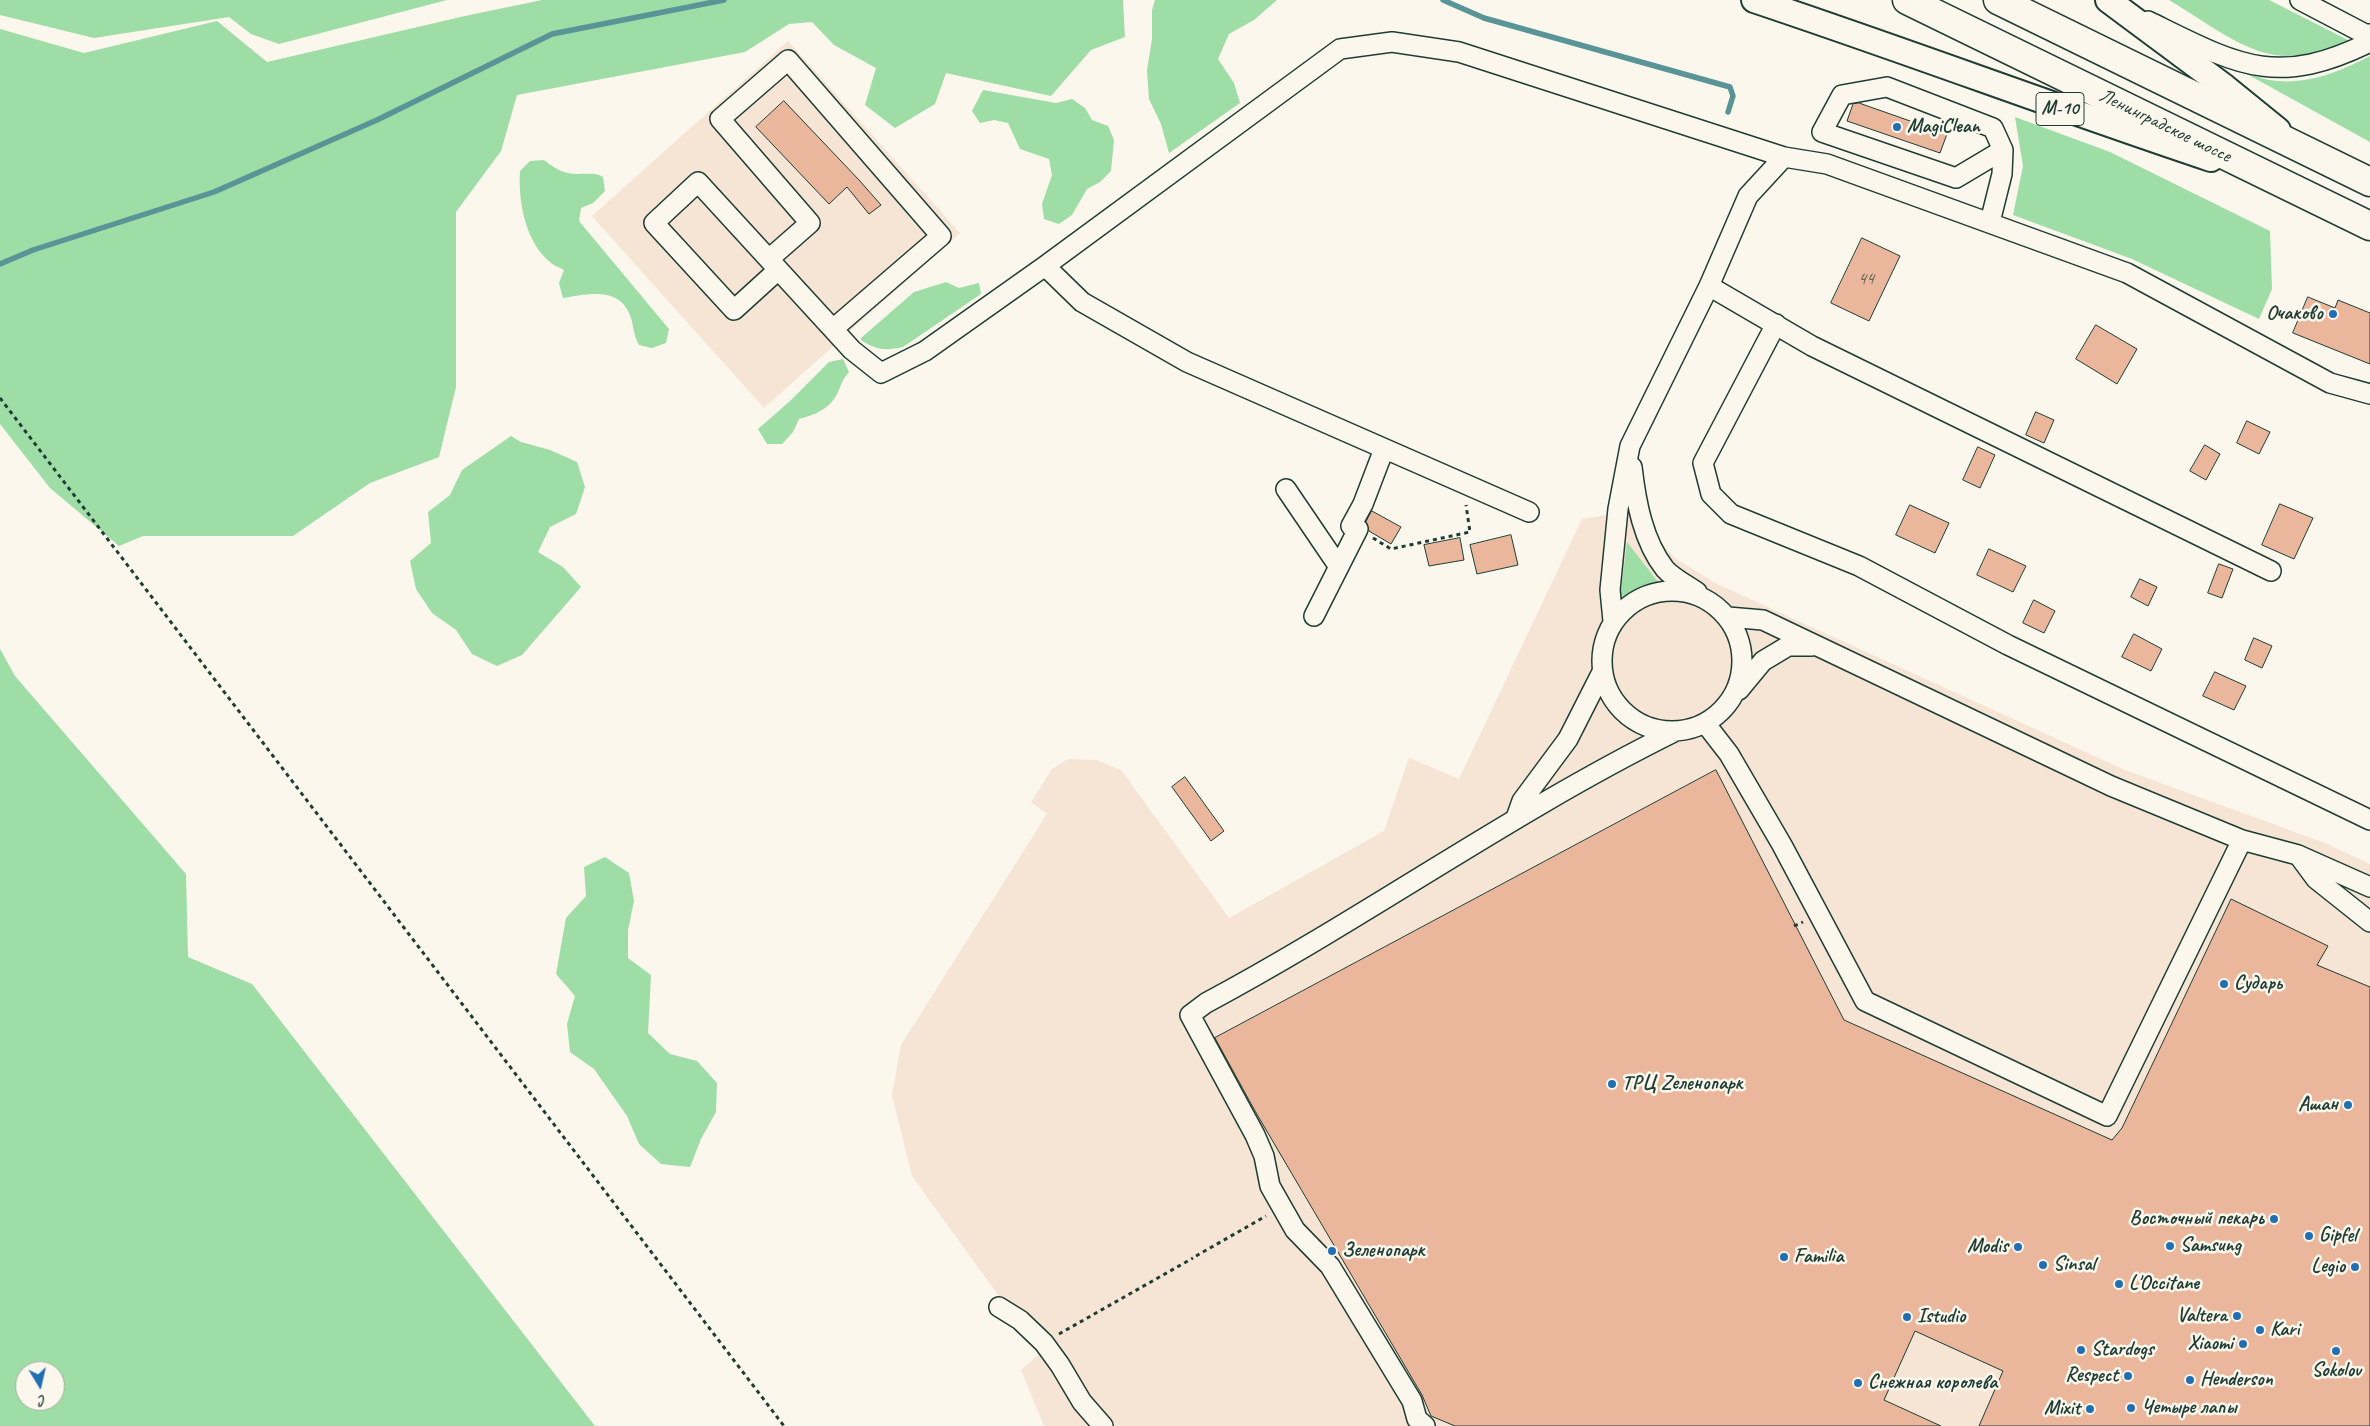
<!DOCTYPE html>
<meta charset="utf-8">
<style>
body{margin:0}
#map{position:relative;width:2370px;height:1426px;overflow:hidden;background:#fbf7ec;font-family:Caveat,sans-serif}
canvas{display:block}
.north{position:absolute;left:15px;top:1361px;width:50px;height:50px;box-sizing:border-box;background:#fbf7ec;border:1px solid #a3ada2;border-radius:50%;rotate:171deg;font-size:14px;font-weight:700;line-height:20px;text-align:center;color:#1f3d34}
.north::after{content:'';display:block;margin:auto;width:18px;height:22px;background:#1f6fb2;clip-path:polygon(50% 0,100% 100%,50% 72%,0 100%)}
</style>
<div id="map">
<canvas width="2370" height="1426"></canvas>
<div class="north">С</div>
</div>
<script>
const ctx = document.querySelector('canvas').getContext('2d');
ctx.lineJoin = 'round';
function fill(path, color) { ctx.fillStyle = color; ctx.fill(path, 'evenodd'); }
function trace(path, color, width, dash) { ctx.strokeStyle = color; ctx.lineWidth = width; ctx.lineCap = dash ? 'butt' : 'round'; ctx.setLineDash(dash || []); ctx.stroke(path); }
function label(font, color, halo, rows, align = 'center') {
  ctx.font = font + ' Caveat,sans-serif'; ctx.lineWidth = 5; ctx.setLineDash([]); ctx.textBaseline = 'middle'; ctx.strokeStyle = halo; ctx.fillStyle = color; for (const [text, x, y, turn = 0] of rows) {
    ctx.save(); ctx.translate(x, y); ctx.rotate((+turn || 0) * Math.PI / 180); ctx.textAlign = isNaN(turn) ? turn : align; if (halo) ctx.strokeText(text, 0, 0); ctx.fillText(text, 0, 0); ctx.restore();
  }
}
const built = new Path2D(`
 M788,41L960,233L764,408L592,216Z
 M1646,508L1653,534L1675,558L1715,583L2125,770L2325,843L2370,864V1426H1044L1021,1370L1040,1353L912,1176L892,1095L901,1045L1047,814L1031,802L1052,769L1068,759L1096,760L1121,770L1229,918L1384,831L1409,758L1459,779L1582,519Z`);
const green = new Path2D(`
 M0,0H447L279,44L251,34L229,17L94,38L0,15Z
 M542,0H1123L1125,37L1091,50L1051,96L946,73L935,104L895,128L865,105L876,68L834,45L812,22L789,24L745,52L517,95L501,151L456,212V387L439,457L370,483L293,536H143L119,546L50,488L0,424V29L84,53L217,21L267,62L465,16Z
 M1155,0H1277L1254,20L1229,34L1218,59L1234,83L1240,103L1169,153L1161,124L1149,99L1147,70L1152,39V10Z
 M2169,0H2269L2350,41C2271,79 2234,39 2169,0Z
 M2370,56V142L2236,68C2247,72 2258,78 2269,80C2305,86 2339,72 2370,56Z
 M983,90L1056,103L1072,99L1085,108L1092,120L1108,126L1114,140L1111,171L1100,182L1087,189L1072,215L1059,224L1044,219L1042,204L1052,175L1049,159L1020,149L1008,123L994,120L980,123L972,111Z
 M2015,117L2110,152L2270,231L2272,289L2259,319L2132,259L2013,215L2023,166Z
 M544,160C552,166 558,171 568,173C580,176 593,171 603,177L605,191L593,203L581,208L579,221L669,329L666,343L652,348L639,345C633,334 634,326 630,315C619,286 586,294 563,298L559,283L564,270C559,267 554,266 550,262C525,242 518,200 520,171L530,161Z
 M946,282L959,288L979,283L981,294L903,347C886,351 876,350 861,340V338L914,292Z
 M843,359L849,372C841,381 841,387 836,396C828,410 813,415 799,419L793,432L782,444H767L758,429L790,401L829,362Z
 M511,436L521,442L550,450L577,462L585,487L576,514L550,527L538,552L563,567L581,587L522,655L497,666L472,654L456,630L432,613L416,589L410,561L431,543L428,512L450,495L462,470Z
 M1627,542L1658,582L1620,598Z
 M0,649L15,676L186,874L188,957L252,984L595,1426H0ZM25,1371H55V1401H25Z
 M605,857L629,873L634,901L628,930V958L651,975L648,1033L670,1054L697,1061L717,1083L716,1112L701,1139L690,1167L661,1164L639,1144L627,1116L594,1069L570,1052L567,1024L575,996L556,974L566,918L586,896L584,867Z`);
const stream = new Path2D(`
 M1443,0L1484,18L1730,87L1733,96L1728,112
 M0,264L33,250L214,192L377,120L552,34L724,0`);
const building = new Path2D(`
 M784,101L859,180L881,205L869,214L847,187L829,204L756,127Z
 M1859,103L1947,134L1940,153L1847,121L1853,104Z
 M1862,238L1900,256L1869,321L1831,303Z
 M2308,297L2335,308L2338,300L2370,313V364L2293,333Z
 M2096,325L2137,349L2117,384L2076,359Z
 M2036,412L2054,420L2044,443L2026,435Z
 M2247,421L2270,432L2259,454L2237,443Z
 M2205,445L2220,454L2206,480L2190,471Z
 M1978,447L1995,455L1980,488L1963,480Z
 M2280,504L2313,518L2294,559L2262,545Z
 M1910,505L1949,523L1935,553L1896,535Z
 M1372,511L1401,527L1391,544L1369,531L1366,522Z
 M1511,535L1518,565L1477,574L1470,545Z
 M1460,538L1464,560L1429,566L1424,545Z
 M1989,549L2026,566L2013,592L1977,575Z
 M2219,564L2233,569L2222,598L2208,593Z
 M2140,579L2157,587L2148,606L2131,597Z
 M2034,600L2055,611L2044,633L2023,623Z
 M2134,634L2162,649L2151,671L2122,657Z
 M2254,638L2272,646L2262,668L2245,660Z
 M2215,672L2246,686L2234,710L2203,696Z
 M1716,770L1844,1020L2112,1140L2122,1128L2231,899L2328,946L2317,965L2370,987V1426H1979L2003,1371L1915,1331L1884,1400L1941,1426H1455L1431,1416L1422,1395L1255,1111L1215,1038Z
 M1185,777L1224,831L1211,841L1172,787Z`);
const path = new Path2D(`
 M0,398L784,1426
 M1373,538L1391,549L1470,532L1466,505
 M1794,926L1803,922
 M1196,1256L1266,1216
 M1059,1334L1193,1258`);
const minor = new Path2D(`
 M2300,0L2365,34H2370
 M2148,21C2236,64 2275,89 2370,42
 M1887,87L1993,128L2003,150L1956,178L1822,132L1842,95Z
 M1990,222L2002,174L2003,150
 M769,259L810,223L720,119L788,60L941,236L833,329
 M1045,266L1082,302L1187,362L1529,512
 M778,270L734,310L654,223L698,182L852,350L881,373L925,351L1045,266L1340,49L1392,42L1459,52L1784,157L1827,164L2127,273L2330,383L2370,394
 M1709,286L1812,346L2271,571
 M1776,324L1703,463L1711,494L1731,514L1859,566L2008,645L2370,820
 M1632,467C1636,502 1643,541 1665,569C1673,578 1687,585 1697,592
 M1286,489L1339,567
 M1602 661a70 70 0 1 1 140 0a70 70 0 1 1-140 0Z
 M1314,616L1358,529L1351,526L1363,504L1384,449
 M1728,617L1763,620L2111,786L2242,840L2298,855L2370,887
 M1613,621L1610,590L1618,509L1630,446L1709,286L1748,196L1784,157
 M1739,690L1763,661L1788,646H1812
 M1705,723L1729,754L1782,845L1865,1001L2107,1116L2242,840
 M1516,818L1522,801L1568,739L1602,672
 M2299,856L2316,879L2370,922
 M999,1307L1020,1320L1044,1343L1060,1365L1082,1402L1103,1426
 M1425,1426L1417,1419L1412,1401L1330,1266L1295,1230L1270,1186L1264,1156L1255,1135L1190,1015L1206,1003C1365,918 1512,812 1674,732`);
const major = new Path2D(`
 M1754,0C1907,51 2058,108 2211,159
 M2108,0L2225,87L2278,130`);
const highway = new Path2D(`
 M1907,0L2370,226
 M1998,0L2370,182`);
const markers = [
 [1897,127,5,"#1f6fb2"],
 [2333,314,5,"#1f6fb2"],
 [2224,984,5,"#1f6fb2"],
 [1612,1084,5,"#1f6fb2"],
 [2348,1105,5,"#1f6fb2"],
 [2274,1219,5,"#1f6fb2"],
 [2309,1236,5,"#1f6fb2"],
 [2170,1246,5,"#1f6fb2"],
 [2018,1247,5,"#1f6fb2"],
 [1332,1251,5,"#1f6fb2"],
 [1784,1257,5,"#1f6fb2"],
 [2043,1265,5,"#1f6fb2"],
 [2355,1267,5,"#1f6fb2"],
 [2119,1284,5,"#1f6fb2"],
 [2237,1316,5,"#1f6fb2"],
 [1907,1317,5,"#1f6fb2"],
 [2260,1330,5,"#1f6fb2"],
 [2243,1344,5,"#1f6fb2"],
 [2081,1350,5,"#1f6fb2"],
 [2336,1351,5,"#1f6fb2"],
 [2128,1376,5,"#1f6fb2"],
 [2190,1380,5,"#1f6fb2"],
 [1858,1383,5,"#1f6fb2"],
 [2131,1408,5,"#1f6fb2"],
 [2090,1409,5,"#1f6fb2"]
];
const numberNames = [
 ["44",1866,279]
];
const shields = [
 [2060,109,48]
];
const shieldNames = [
 ["М-10",2060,109]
];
const streetNames = [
 ["Ленинградское шоссе",2165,126,26]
];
const poiNames = [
 ["MagiClean",1907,127],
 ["Очаково",2323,314,"right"],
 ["Сударь",2234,984],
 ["ТРЦ Zеленопарк",1622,1084],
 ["Ашан",2338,1105,"right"],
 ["Восточный пекарь",2264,1219,"right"],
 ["Gipfel",2319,1236],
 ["Samsung",2180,1246],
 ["Modis",2008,1247,"right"],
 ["Зеленопарк",1342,1251],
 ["Familia",1794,1257],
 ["Sinsal",2053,1265],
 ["Legio",2345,1267,"right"],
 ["L'Occitane",2129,1284],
 ["Valtera",2227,1316,"right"],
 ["Istudio",1917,1317],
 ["Kari",2270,1330],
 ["Xiaomi",2233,1344,"right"],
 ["Stardogs",2091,1350],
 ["Sokolov",2336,1371,"center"],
 ["Respect",2118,1376,"right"],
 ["Henderson",2200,1380],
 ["Снежная королева",1868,1383],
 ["Четыре лапы",2141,1408],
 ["Mixit",2080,1409,"right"]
];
fill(built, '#f6e4d4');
fill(green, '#9edea6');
trace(stream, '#599596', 5.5);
fill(building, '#eab79c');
trace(building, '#1f3d34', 1);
trace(minor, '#1f3d34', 22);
trace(major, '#1f3d34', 28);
trace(highway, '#1f3d34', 31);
trace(path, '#1f3d34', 3, [4, 4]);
trace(minor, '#fbf7ec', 19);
trace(major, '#fbf7ec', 24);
trace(highway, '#fbf7ec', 28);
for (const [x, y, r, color] of markers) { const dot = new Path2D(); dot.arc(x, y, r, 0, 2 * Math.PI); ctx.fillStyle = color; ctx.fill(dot); trace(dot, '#fbf7ec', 2); }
label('18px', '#525c4e', null, numberNames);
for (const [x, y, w] of shields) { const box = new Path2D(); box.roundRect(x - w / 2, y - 16.5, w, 33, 4); ctx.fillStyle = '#fbf7ec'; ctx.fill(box); trace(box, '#1f3d34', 1); }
label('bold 19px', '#1f3d34', null, shieldNames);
label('20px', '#1f3d34', '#fbf7ec', streetNames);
label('bold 20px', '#1f3d34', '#fbf7ec', poiNames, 'left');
</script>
